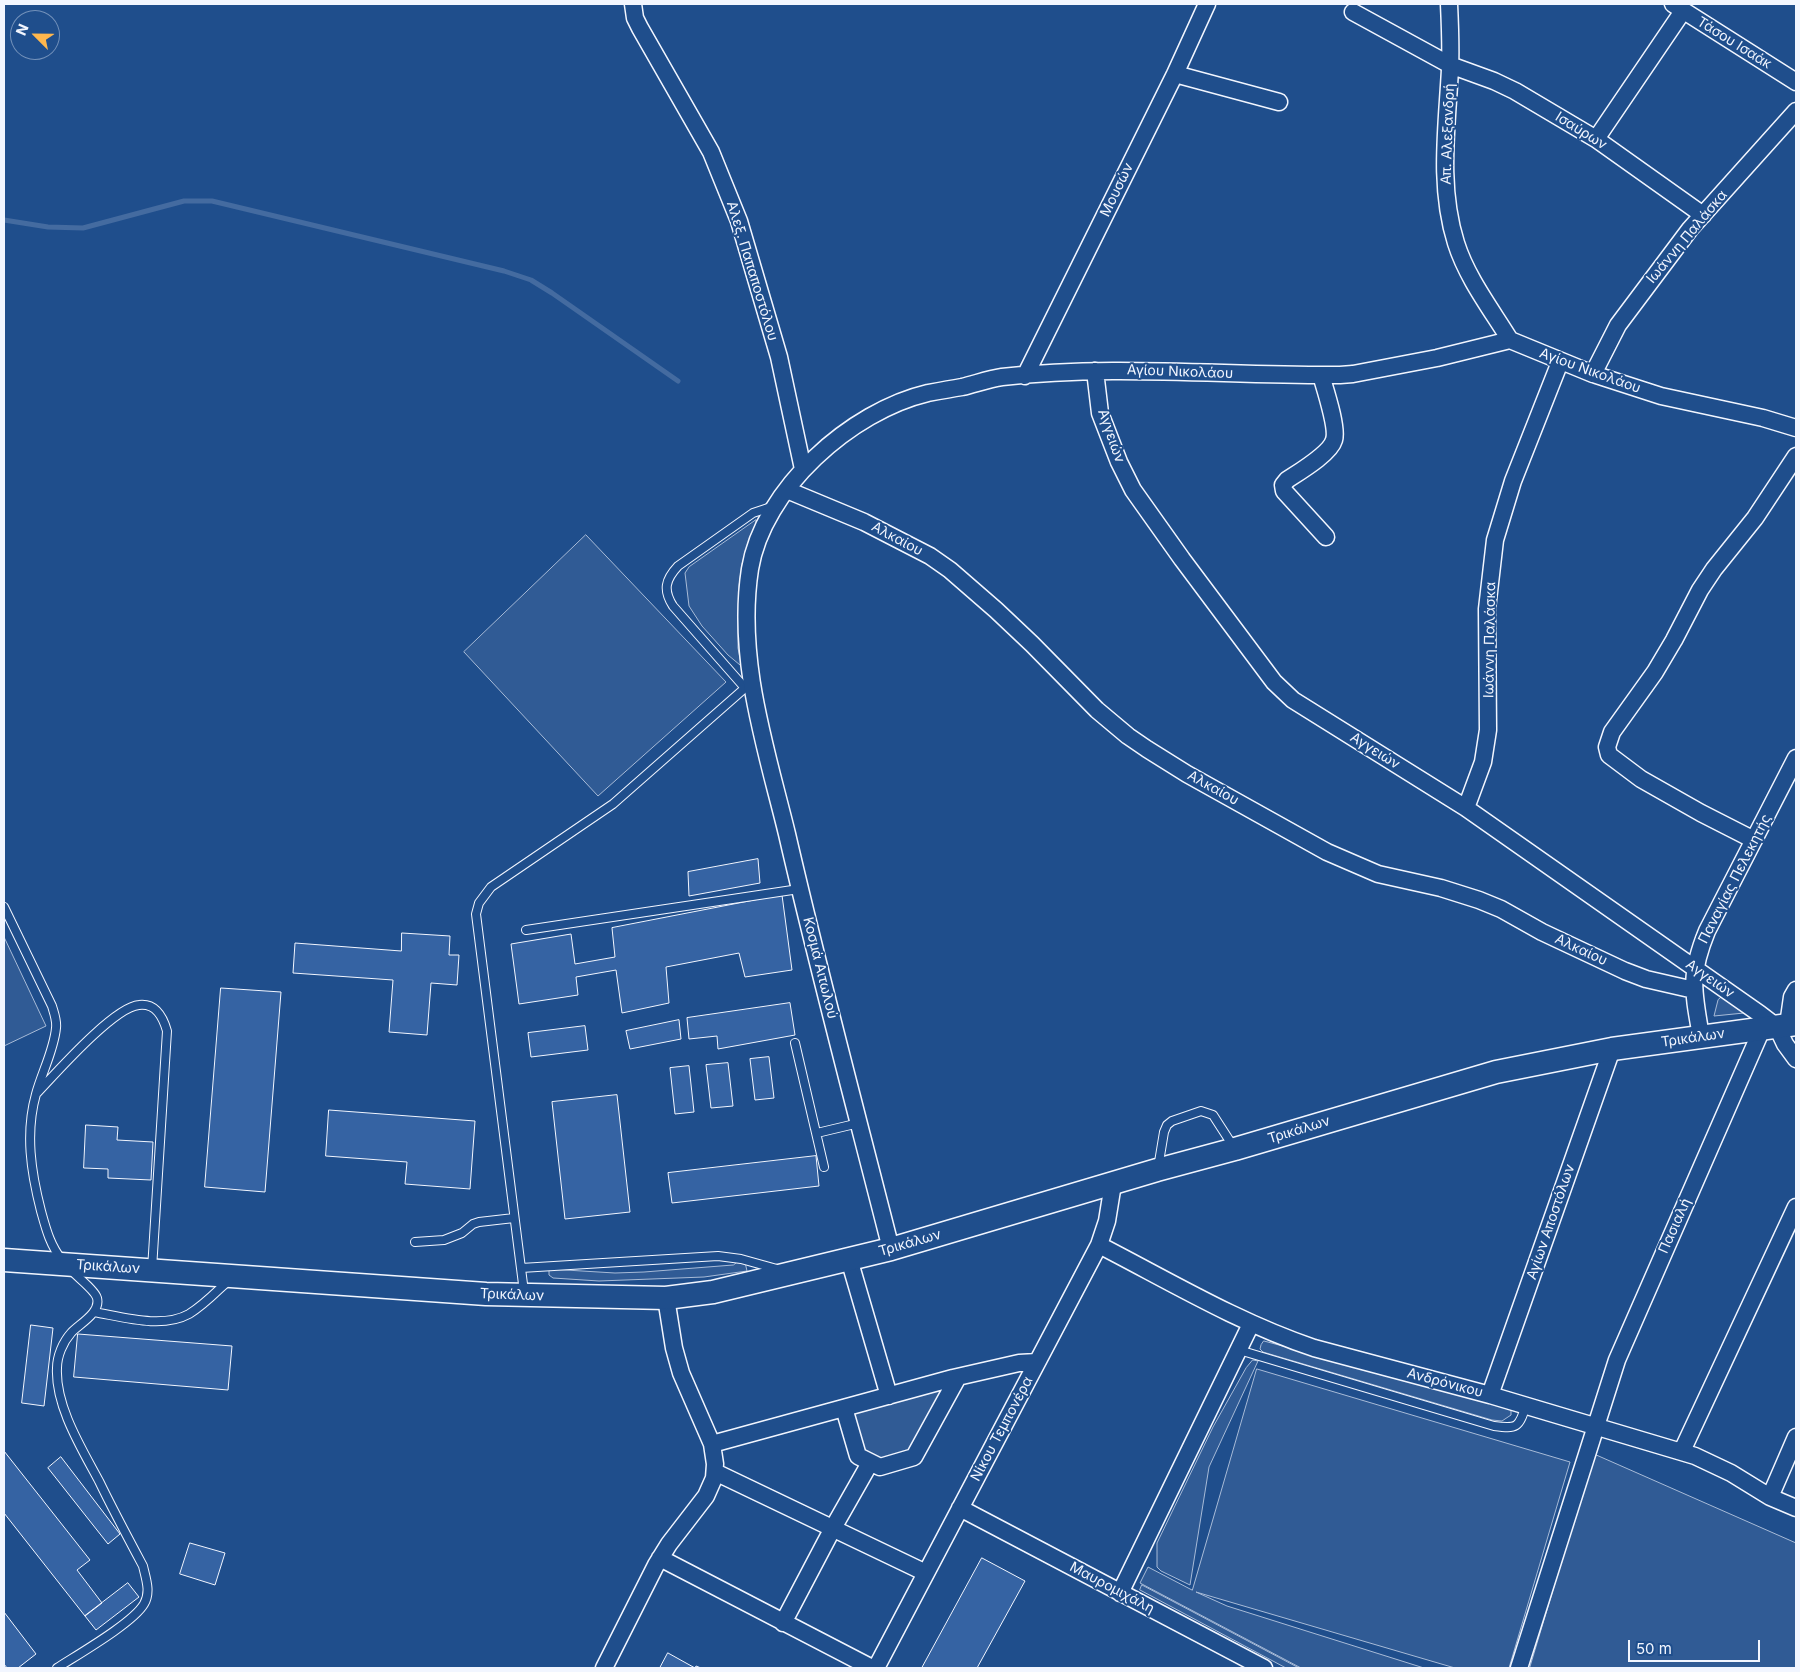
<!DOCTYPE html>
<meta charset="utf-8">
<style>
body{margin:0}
#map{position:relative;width:1800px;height:1672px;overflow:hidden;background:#1f4e8c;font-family:Inter,sans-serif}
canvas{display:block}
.frame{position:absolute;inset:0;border:5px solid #f2f6ff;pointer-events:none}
.north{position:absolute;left:10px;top:10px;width:50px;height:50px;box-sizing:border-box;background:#1f4e8c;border:1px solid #7391ba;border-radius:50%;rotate:293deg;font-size:14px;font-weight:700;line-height:20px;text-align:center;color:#f2f6ff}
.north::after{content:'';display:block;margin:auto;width:18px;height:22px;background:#ffb74d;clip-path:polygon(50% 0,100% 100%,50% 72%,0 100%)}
.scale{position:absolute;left:1628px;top:1640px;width:132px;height:22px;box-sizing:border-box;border:2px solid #f2f6ff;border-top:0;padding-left:6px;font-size:15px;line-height:18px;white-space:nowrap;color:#f2f6ff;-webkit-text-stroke:4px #1f4e8c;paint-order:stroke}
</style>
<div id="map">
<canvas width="1800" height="1672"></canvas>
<div class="frame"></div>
<div class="north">N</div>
<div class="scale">50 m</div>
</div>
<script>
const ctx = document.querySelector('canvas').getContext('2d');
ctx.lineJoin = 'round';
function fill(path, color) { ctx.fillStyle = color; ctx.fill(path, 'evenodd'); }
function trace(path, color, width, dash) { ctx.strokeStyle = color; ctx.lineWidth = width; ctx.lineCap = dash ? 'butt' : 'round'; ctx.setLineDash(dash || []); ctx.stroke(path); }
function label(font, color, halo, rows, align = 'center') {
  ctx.font = font + ' Inter,sans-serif'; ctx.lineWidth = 4; ctx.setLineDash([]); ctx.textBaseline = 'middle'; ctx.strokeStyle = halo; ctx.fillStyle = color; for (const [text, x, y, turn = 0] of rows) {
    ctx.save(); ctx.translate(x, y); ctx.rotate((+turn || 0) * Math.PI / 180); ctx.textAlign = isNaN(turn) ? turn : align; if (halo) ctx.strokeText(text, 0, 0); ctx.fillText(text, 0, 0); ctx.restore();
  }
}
const built = new Path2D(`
 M756,520V523L749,540L742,564L739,586L738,626V648L741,664L740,665L728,655L702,626L689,606L685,573L689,567Z
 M586,535L726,682L598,796L464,652Z
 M4,937L46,1026L4,1046Z
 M1723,996L1744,1013L1714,1016L1718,1000Z
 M739,1261L745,1262L747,1271L704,1277L599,1281L553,1278L549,1275V1269L615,1273L644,1272L733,1265Z
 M1264,1341L1509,1407L1511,1410V1415L1502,1421L1492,1420L1263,1352L1260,1349L1261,1345Z
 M1253,1360L1258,1361L1209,1467L1190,1585L1161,1571L1157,1567V1543L1213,1427L1246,1368Z
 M1257,1369L1570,1462L1509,1668H1455L1196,1592L1227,1606L1424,1668H1301L1140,1583L1148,1567L1192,1590Z
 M954,1379L912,1455L881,1464L862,1455L847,1408Z
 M1594,1454L1796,1543V1668H1530Z
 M1142,1585L1299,1668H1286L1140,1590Z`);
const stream = new Path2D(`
 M4,220L48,227L83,228L184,201H212L504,271L531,280L552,293L678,381`);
const building = new Path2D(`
 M758,859L760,883L689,896L688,872Z
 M782,895L792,970L745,977L739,953L666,967L669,1003L622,1013L616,970L576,977L578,995L519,1004L511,944L571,934L575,964L615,957L612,928Z
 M402,933L450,936L449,955H459L457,985L431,983L427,1035L389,1032L393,980L293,973L295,943L401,951Z
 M221,988L281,992L265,1192L205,1187Z
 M790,1003L795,1035L718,1049L717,1036L689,1039L687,1018Z
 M679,1020L681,1039L630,1049L626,1031Z
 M585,1026L588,1050L531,1057L528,1033Z
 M769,1057L774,1098L755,1100L750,1059Z
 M728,1063L733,1106L711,1108L706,1065Z
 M689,1066L694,1112L675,1114L670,1068Z
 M617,1095L630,1212L565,1219L552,1102Z
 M329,1110L475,1121L470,1189L405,1184L407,1162L326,1156Z
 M86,1125L118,1127L117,1140L153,1142L151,1180L108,1178V1169L84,1168Z
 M816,1156L819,1186L672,1203L668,1173Z
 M31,1325L53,1328L44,1406L22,1403Z
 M78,1334L232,1346L228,1390L74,1377Z
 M4,1451L90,1560L77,1570L102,1603L85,1616L4,1513Z
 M61,1457L120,1534L108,1544L48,1468Z
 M190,1543L225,1553L215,1585L180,1574Z
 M982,1558L1025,1581L977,1668H922Z
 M128,1583L139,1597L96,1630L85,1616Z
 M4,1612L36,1654L18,1668H7L4,1664Z
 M668,1653L695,1668L696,1666L701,1668H660Z`);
const lane = new Path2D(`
 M750,687L745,688L673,606C663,590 665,580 678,566L753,513L774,506
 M4,907L52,1006C54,1013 57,1020 56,1028C54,1050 42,1072 36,1094C25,1133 31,1172 41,1211C46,1229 50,1245 62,1260
 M526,930L799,889
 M795,1043L824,1167
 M37,1093C56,1073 114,1007 139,1005C156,1003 163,1017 167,1031L152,1269
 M817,1133L859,1123
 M1158,1168L1164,1132L1167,1125L1172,1121L1201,1111L1213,1115L1233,1146
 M415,1242L444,1240L462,1233L473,1224L479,1222L514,1218
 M521,1268L718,1256L741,1259L777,1269
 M524,1292L476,914L479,903L491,887L613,804L745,688
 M94,1312C123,1317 162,1329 189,1314C204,1305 216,1292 228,1281
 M1239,1350L1494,1426C1517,1429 1519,1428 1526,1405
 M57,1668C77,1655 133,1623 144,1604C151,1592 146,1579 143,1566C128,1538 113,1510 99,1481C82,1449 55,1406 57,1368C57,1356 63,1342 71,1333C79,1324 101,1313 97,1298C95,1290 77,1277 71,1270`);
const street = new Path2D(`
 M633,4L635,18L640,28L711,152L739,221L779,357L803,469
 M1449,4C1450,25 1451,47 1450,69C1447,127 1438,186 1456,243C1467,278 1491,309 1510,340
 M1673,4L1796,82
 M1353,12L1450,65L1494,81L1515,91L1596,139L1703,215
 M1175,74L1279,102
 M1596,139L1683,11
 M1095,371L1100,413L1119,462L1133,490L1182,559L1274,682L1293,700L1466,808L1760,1014L1777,1027L1785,1044L1796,1059
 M1593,374L1618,325L1690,229L1796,111
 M1321,375C1325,389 1338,428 1334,440C1330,454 1299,472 1287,480L1283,485L1284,491L1326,537
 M1025,376L1175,74L1207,4
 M787,490L864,522L930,556L950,570L996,610L1032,644L1097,710L1128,736L1147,749L1187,774L1327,852L1378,874L1441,888L1479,900L1501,909L1542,932L1625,971L1646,979L1694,990
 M1466,808L1483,762L1488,730L1487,609L1495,540L1513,481L1560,362
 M1754,840L1701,813L1641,779L1609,755L1607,747L1612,732L1655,672L1674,640L1700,590L1714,569L1755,518L1796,456
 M1788,1025L1792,997L1796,990
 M1701,1036C1693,991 1689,975 1707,931L1796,758
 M1099,1245C1169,1281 1239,1323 1314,1348L1490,1395L1695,1456L1731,1473L1770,1497L1796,1508
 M891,1249C856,1111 819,973 787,834C766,748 736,659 750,569C763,489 851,411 928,393C939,391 950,389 962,387C975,384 988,379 1002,377C1114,364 1227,376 1340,375L1353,374L1437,358L1510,340L1593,374L1661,396L1763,418L1796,428
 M849,1259L889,1396
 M1490,1395L1612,1049
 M844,1408L858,1456L880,1467L914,1457L958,1377
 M712,1444L953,1378L1019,1363L1037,1362
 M1682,1451L1796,1207
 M715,1472L926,1573
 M1770,1497L1796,1437
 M960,1508L1264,1668
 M660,1558L872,1668
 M1120,1593L1251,1324
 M783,1623L833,1528L870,1463
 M604,1668L656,1565L669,1544L706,1496L714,1478L715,1464L712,1444L681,1373L674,1348L666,1298
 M876,1668L1099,1245L1107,1221L1113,1184
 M1519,1668L1617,1360L1762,1029`);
const secondary = new Path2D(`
 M4,1260L486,1294L666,1298L713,1292L891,1249L1157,1170L1235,1149L1496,1072L1612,1049L1796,1024`);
const streetNames = [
 ["Τάσου Ισαάκ",1734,43,32],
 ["Ισαύρων",1581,131,32],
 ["Απ. Αλεξανδρή",1448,134,-88],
 ["Μουσών",1117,190,-64],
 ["Ιωάννη Παλάσκα",1687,237,-50],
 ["Αλεξ. Παπαποστόλου",752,271,73],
 ["Αγίου Νικολάου",1590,371,20],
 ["Αγίου Νικολάου",1180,372,2],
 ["Αγγειών",1111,436,71],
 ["Αλκαίου",897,539,28],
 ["Ιωάννη Παλάσκα",1490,640,-89],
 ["Αγγειών",1375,751,32],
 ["Αλκαίου",1213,788,29],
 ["Παναγίας Πελεκητής",1735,879,-63],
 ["Αλκαίου",1581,950,25],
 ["Κοσμά Αιτωλού",820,968,76],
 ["Αγγειών",1710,979,35],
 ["Τρικάλων",1693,1038,-8],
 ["Τρικάλων",1299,1130,-17],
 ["Αγίων Αποστόλων",1551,1222,-71],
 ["Πασιαλή",1675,1226,-66],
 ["Τρικάλων",910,1243,-16],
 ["Τρικάλων",108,1267,4],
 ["Τρικάλων",512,1295,2],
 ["Ανδρόνικου",1445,1383,15],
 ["Νίκου Τεμπονέρα",1002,1429,-62],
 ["Μαυρομιχάλη",1112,1588,28]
];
fill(built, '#305b95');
trace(built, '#a8bbd7', 1);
trace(stream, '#446ba0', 5);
fill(building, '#3563a3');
trace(building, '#f2f6ff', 1);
trace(lane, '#f2f6ff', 10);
trace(street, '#f2f6ff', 19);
trace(secondary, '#f2f6ff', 25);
trace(lane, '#1f4e8c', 8);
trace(street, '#1f4e8c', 16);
trace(secondary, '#1f4e8c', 22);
label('14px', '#f2f6ff', '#1f4e8c', streetNames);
</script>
